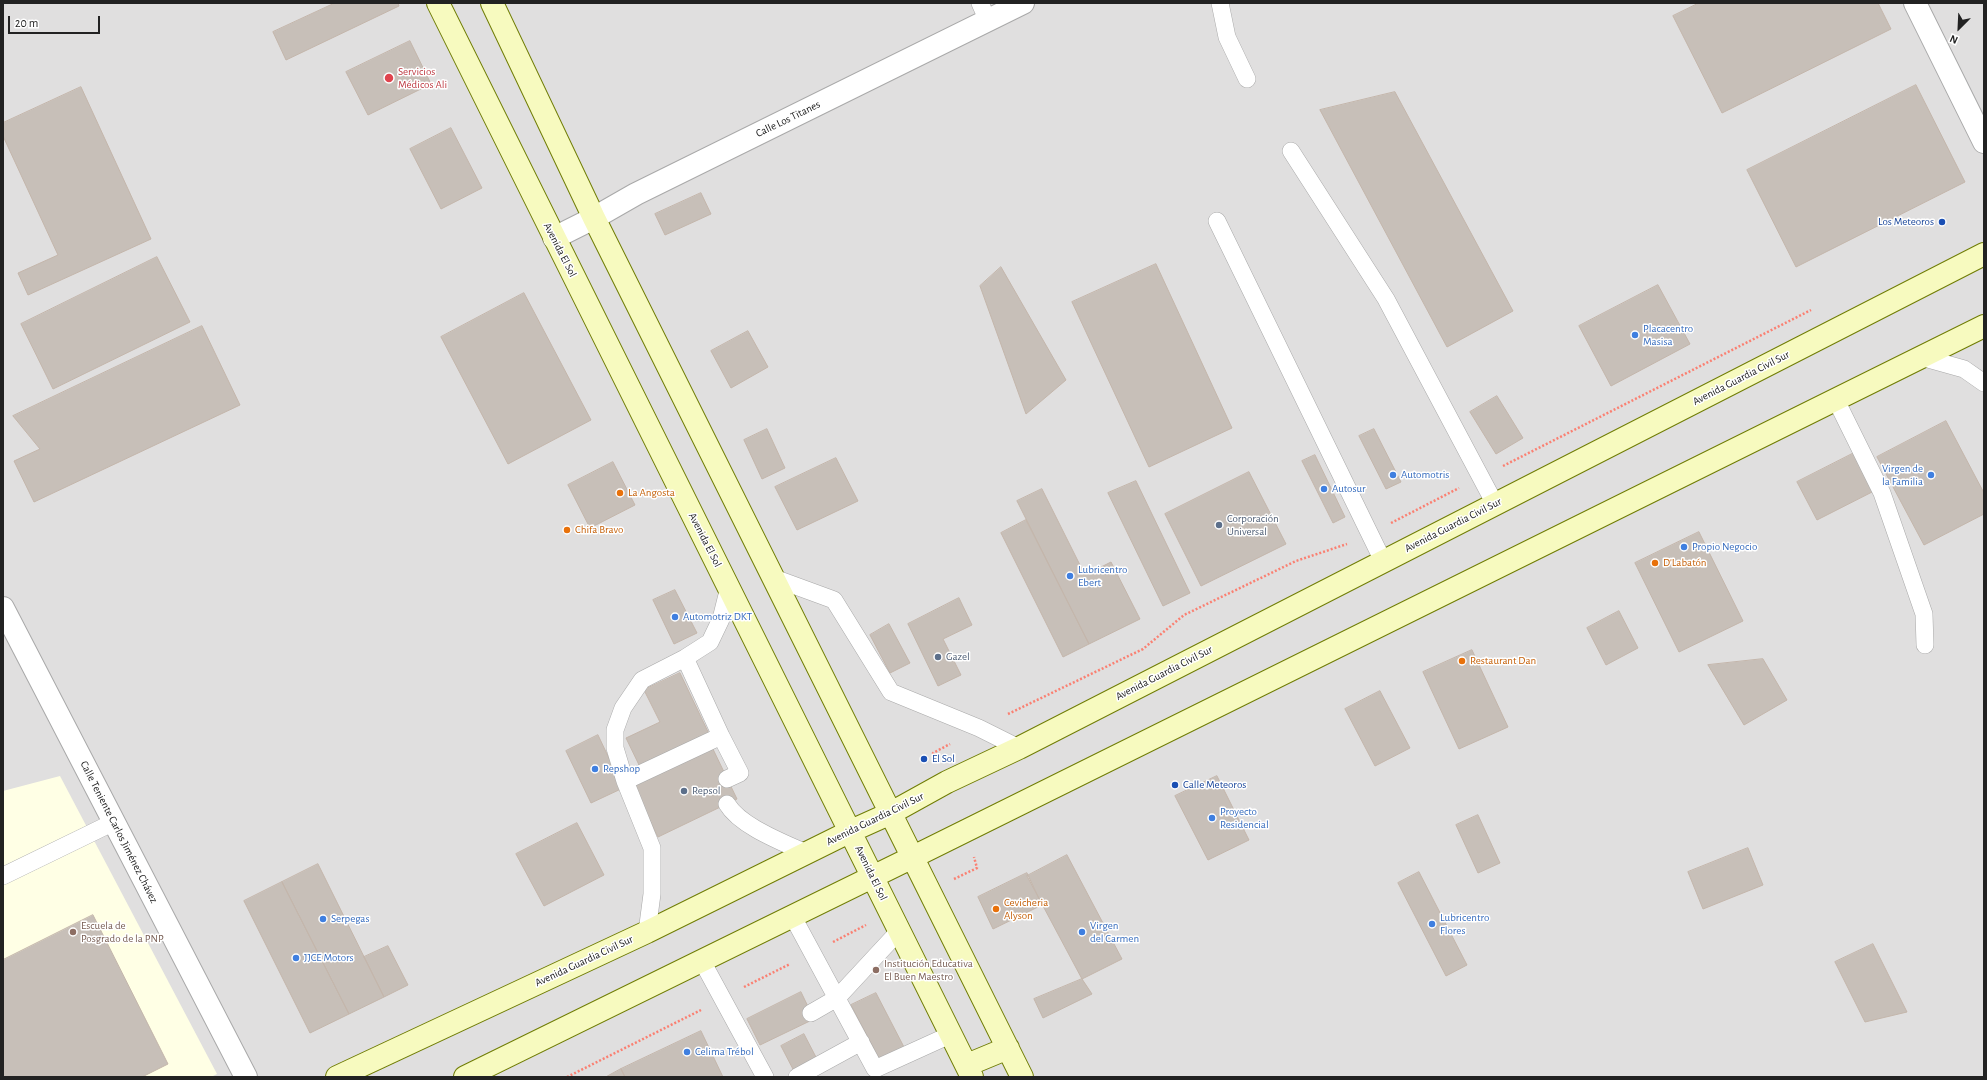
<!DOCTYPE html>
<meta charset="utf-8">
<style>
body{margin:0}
#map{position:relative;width:1987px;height:1080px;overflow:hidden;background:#f2efe9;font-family:"Alegreya Sans",sans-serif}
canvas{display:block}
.frame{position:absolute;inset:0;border:4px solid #222;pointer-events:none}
.north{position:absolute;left:1939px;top:8px;width:40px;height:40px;-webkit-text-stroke:3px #fff;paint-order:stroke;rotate:204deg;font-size:11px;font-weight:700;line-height:16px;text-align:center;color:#222}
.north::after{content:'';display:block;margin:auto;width:14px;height:18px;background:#222;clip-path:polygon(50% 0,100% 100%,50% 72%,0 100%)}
.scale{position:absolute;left:8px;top:16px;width:92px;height:18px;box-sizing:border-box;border:2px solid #222;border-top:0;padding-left:5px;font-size:12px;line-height:14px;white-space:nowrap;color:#222;-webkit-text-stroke:3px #fff;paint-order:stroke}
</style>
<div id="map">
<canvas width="1987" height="1080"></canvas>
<div class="frame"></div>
<div class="north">N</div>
<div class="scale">20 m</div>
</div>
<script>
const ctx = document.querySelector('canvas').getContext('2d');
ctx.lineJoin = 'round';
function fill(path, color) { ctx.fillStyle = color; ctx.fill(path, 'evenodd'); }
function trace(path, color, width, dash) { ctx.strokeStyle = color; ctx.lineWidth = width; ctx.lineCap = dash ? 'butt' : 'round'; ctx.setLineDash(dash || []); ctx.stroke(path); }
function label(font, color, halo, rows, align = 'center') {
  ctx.font = font + ' "Alegreya Sans",sans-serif'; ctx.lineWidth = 3; ctx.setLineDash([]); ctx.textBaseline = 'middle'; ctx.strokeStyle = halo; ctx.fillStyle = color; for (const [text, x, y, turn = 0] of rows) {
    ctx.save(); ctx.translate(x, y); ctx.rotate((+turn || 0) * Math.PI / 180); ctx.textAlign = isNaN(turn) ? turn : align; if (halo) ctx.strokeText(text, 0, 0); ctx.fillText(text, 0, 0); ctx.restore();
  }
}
const residential = new Path2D(`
 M3,3H1984V1077H3Z`);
const education = new Path2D(`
 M60,776L217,1074L211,1077H3V791Z`);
const building = new Path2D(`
 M335,3H398L399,6L286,60L273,32Z
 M1699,3H1878L1891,29L1722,113L1673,16Z
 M410,41L431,84L368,115L346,72Z
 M1916,85L1965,182L1796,267L1747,170Z
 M81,87L151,239L28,295L18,273L58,255L3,136V123Z
 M1395,92L1513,311L1447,347L1320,110Z
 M451,128L482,188L441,209L410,149Z
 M701,193L711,214L665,235L655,214Z
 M157,257L190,322L53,389L21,324Z
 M1156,264L1232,428L1149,467L1072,302Z
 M1001,267L1066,380L1026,414L980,286Z
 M1658,285L1690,344L1611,386L1579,326Z
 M524,293L591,420L508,464L441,337Z
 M202,326L240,405L34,502L14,461L40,449L13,416Z
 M748,331L768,367L731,388L711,351Z
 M1497,396L1523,438L1496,454L1470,412Z
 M1946,421L1984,493V514L1924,545L1877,457Z
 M767,429L785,468L762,479L744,440Z
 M1374,429L1401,482L1386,489L1359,436Z
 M1858,451L1878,489L1817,520L1797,482Z
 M1315,455L1345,517L1333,523L1302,461Z
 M836,458L858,501L797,530L775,487Z
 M613,462L635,505L590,528L568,485Z
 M1249,472L1286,544L1201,586L1165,514Z
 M1136,481L1190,593L1163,606L1108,493Z
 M1042,489L1085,575L1111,562L1140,619L1089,644L1017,501Z
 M1026,520L1089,644L1063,657L1001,533Z
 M1699,532L1743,621L1679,652L1635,563Z
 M675,590L697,633L674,644L653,600Z
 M959,598L972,625L943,639L961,675L938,686L908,624Z
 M1619,611L1638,648L1606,665L1587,628Z
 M889,624L910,663L890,673L870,635Z
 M1472,650L1508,727L1459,749L1423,672Z
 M1763,659L1787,700L1744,725L1708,665Z
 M680,673L710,736L641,769L626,738L660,722L644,690Z
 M1380,691L1410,748L1375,766L1345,709Z
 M598,735L623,788L591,803L566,751Z
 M711,745L737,799L658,837L631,783Z
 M1217,776L1249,840L1208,860L1175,796Z
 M1478,815L1500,863L1478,873L1456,825Z
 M577,823L604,875L544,906L516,854Z
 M1748,848L1763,885L1703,909L1688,872Z
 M1067,855L1122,959L1082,979L1027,876Z
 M318,864L384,997L349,1014L282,882Z
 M1419,872L1467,965L1446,976L1398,883Z
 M1027,873L1042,905L993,929L978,897Z
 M282,882L349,1014L310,1033L244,901Z
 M93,915L168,1064L142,1077H3V960Z
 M1873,944L1907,1012L1865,1022L1835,962Z
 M388,946L408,985L384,997L364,957Z
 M1082,979L1092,994L1043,1018L1034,999Z
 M801,992L814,1019L760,1045L747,1019Z
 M876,993L905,1049L881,1062L851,1005Z
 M701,1031L723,1077H625L621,1069Z
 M804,1034L818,1061L795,1073L781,1046Z
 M621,1069L625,1077H606Z`);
const path = new Path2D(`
 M1503,466L1811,310
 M1391,523L1459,488
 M1008,714L1143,649L1184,615L1296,561L1347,544
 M935,758L933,753L950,744
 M954,879L977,868L974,857
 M833,942L866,925
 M744,987L790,964
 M567,1077L701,1010`);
const service = new Path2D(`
 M980,3L988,21
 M1220,3L1227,37L1247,79
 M1291,151L1386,299L1495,504
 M1217,221L1383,561
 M1921,357L1964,369L1984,383
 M1836,400L1882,493L1924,614L1925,645
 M774,578L834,600L891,692L979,728L1019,748
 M721,736L740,773L727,779
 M625,781L721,736L685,658
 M727,804C740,826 782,842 806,853
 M3,876L114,822
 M793,917L875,1069L952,1034
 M647,932L652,894V848L625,781L615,748V730L623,708L642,680L685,658L710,642L721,619L729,587
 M702,961L765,1077
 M811,1013L837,998L900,930
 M797,1077L861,1042`);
const minor = new Path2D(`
 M1915,3L1984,142
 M554,238L594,218L636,194L1023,3
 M3,608L246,1077`);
const secondary = new Path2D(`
 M438,3L972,1077
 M492,3L594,218L1022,1077
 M967,1065L1008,1048
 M337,1077L647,932L851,831L891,813L947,782L1019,748L1984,254
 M465,1077L913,857L1984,326`);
const markers = [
 [389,78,5,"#e0444e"],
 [1942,222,4,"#1a4fb4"],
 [1635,335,4,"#3f7fe0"],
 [1393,475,4,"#3f7fe0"],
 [1931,475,4,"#3f7fe0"],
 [1324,489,4,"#3f7fe0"],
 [620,493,4,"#e8710a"],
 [1219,525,4,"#5c6f8a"],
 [567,530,4,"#e8710a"],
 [1684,547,4,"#3f7fe0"],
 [1655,563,4,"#e8710a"],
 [1070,576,4,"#3f7fe0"],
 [675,617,4,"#3f7fe0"],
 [938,657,4,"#5c6f8a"],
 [1462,661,4,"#e8710a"],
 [924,759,4,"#1a4fb4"],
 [595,769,4,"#3f7fe0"],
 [1175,785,4,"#1a4fb4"],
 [684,791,4,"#5c6f8a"],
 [1212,818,4,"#3f7fe0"],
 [996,909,4,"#e8710a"],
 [323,919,4,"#3f7fe0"],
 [1432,924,4,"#3f7fe0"],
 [73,932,4,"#8d6e63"],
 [1082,932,4,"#3f7fe0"],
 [296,958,4,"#3f7fe0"],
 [876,970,4,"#8d6e63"],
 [687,1052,4,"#3f7fe0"]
];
const healthNames = [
 ["Servicios",398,72],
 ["Médicos Ali",398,85]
];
const streetNames = [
 ["Calle Los Titanes",788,119,-26],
 ["Avenida El Sol",560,250,63],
 ["Avenida Guardia Civil Sur",1741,378,-27],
 ["Avenida Guardia Civil Sur",1453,525,-27],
 ["Avenida El Sol",705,540,63],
 ["Avenida Guardia Civil Sur",1164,673,-27],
 ["Avenida Guardia Civil Sur",875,819,-26],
 ["Calle Teniente Carlos Jiménez Chávez",119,832,63],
 ["Avenida El Sol",871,873,64],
 ["Avenida Guardia Civil Sur",584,961,-25]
];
const transitNames = [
 ["Los Meteoros",1934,222,"right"],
 ["El Sol",932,759],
 ["Calle Meteoros",1183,785]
];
const shopNames = [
 ["Placacentro",1643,329],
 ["Masisa",1643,342],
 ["Virgen de",1923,469,"right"],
 ["la Familia",1923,482,"right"],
 ["Automotris",1401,475],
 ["Autosur",1332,489],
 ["Propio Negocio",1692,547],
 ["Lubricentro",1078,570],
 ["Ebert",1078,583],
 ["Automotriz DKT",683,617],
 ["Repshop",603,769],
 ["Proyecto",1220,812],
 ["Residencial",1220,825],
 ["Lubricentro",1440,918],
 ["Flores",1440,931],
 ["Serpegas",331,919],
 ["Virgen",1090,926],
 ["del Carmen",1090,939],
 ["JJCE Motors",304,958],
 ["Celima Trébol",695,1052]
];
const foodNames = [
 ["La Angosta",628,493],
 ["Chifa Bravo",575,530],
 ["D'Labatón",1663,563],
 ["Restaurant Dan",1470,661],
 ["Cevicheria",1004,903],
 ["Alyson",1004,916]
];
const serviceNames = [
 ["Corporación",1227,519],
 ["Universal",1227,532],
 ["Gazel",946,657],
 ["Repsol",692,791]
];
const educationNames = [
 ["Escuela de",81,926],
 ["Posgrado de la PNP",81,939],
 ["Institución Educativa",884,964],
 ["El Buen Maestro",884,977]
];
fill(residential, '#e0dfdf');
fill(education, '#ffffe5');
fill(building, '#c7bfb8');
trace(building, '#c4b6ab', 1);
trace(service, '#a9a9a9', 18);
trace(minor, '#a9a9a9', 24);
trace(secondary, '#707d05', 24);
trace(path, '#fa8072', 2.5, [2, 2]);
trace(service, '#fff', 17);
trace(minor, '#fff', 22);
trace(secondary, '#f7fabf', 22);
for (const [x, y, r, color] of markers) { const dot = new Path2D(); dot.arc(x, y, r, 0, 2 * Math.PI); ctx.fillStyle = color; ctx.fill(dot); trace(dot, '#fff', 1.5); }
label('11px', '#be3a42', '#fff', healthNames, 'left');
label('11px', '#222', '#fff', streetNames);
label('11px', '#164399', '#fff', transitNames, 'left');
label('11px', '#366cbe', '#fff', shopNames, 'left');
label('11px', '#c56008', '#fff', foodNames, 'left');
label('11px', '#4e5e75', '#fff', serviceNames, 'left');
label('11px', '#785e54', '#fff', educationNames, 'left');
</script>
